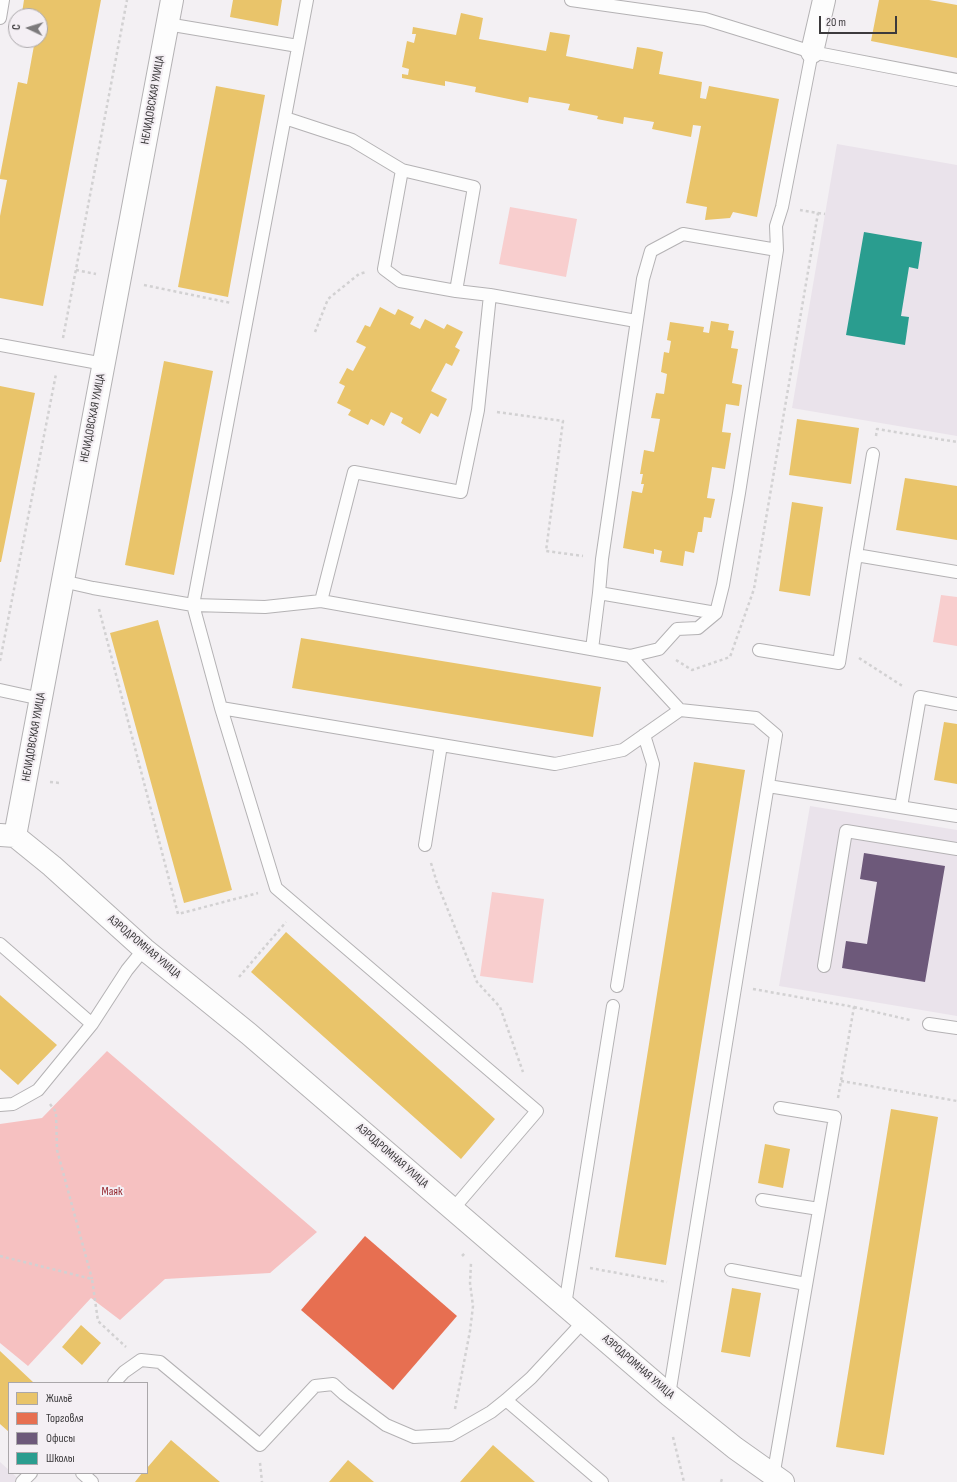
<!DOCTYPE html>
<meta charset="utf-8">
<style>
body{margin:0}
#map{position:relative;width:957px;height:1482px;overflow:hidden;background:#f3f0f3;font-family:"Sofia Sans Condensed",sans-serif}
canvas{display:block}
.legend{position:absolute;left:8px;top:1382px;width:140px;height:92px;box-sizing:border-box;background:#f4eff4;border:1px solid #aaa7aa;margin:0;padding:5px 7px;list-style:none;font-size:12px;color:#3c3a3c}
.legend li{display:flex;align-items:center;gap:8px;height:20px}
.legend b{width:20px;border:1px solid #aaa7aa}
.north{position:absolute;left:8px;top:8px;width:40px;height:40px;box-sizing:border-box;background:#f4eff4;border:1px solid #aaa7aa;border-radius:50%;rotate:274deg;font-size:11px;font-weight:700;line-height:16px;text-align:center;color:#3c3a3c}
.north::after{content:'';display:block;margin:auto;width:14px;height:18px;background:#7c7a7c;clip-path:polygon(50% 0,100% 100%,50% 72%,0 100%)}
.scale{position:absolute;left:819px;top:16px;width:78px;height:18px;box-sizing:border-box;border:2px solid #3c3a3c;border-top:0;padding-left:5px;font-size:12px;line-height:14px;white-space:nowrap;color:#3c3a3c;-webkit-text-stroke:3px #f4eff4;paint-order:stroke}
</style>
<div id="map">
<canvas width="957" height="1482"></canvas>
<ul class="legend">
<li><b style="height:11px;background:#e9c46a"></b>Жильё</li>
<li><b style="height:11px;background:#e76f51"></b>Торговля</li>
<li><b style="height:11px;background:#6d597a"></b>Офисы</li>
<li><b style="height:11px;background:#2a9d8f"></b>Школы</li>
</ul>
<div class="north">С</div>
<div class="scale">20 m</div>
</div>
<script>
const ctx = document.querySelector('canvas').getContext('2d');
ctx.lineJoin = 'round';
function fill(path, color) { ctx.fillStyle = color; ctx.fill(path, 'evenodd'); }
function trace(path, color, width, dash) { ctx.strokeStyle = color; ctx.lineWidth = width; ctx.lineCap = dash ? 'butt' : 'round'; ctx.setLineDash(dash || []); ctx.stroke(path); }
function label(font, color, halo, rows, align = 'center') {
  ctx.font = font + ' "Sofia Sans Condensed",sans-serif'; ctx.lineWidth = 4; ctx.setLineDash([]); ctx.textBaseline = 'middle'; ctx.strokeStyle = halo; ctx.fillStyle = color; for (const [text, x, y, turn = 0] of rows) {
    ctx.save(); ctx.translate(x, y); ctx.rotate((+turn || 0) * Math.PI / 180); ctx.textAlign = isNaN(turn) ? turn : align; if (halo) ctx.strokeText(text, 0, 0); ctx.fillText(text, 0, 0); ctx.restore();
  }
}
const built = new Path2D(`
 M837,144L957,165V436L792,408Z
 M810,806L957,830V1016L779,986Z
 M0,1462L9,1470V1473H12L22,1482H0Z`);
const green = new Path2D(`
 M510,207L577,219L566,277L499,264Z
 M941,595L957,597V646L933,642Z
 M492,892L544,899L533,983L480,976Z`);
const forest = new Path2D(`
 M107,1051L317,1232L270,1273L165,1279L120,1320L91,1298L28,1366L0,1343V1124L42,1118Z`);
const homes = new Path2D(`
 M24,0H101L43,306L0,298V216L7,180L0,179V176L18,82L27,84L35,40H40V16L22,13Z
 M233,0H282L278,26L230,17Z
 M879,0H929L957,5V58L871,41Z
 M461,13L483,18L479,39L546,51L550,32L570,35L566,56L633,69L637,47L650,49L663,52L659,74L702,82L700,98L706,99L709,86L779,99L757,217L733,212L730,218L705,220L707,207L686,203L701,126L693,125L691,137L652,129L654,122L624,117L623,124L597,119L598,116L568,110L570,104L529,97L528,103L475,92L476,87L445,81V86L402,78V74L408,75L409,69L402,67L407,41L414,43L416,34H412L413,27L456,35Z
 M216,86L265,95L228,297L178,287Z
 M380,307L395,315L398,309L414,317L410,324L420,329L425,319L444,329L447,324L463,332L455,347L460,350L452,366L446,363L431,391L447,399L438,417L431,413L420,434L401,423L403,418L391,412L384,426L371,419L368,425L348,415L351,410L337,403L345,386L339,383L347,368L353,371L366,347L356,342L365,325L370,327Z
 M711,321L729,324L728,330L734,331L731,348L738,349L732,383L742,385L739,406L726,404L722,432L731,433L725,469L712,467L707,498L715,499L711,518L704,517L702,532H698L694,553L685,551L683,566L660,562L662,551L654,549V554L623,548L632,491L642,493L644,484H641L643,474H640L644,450L654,452L660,419L651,418L656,393L664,394L667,374L661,372L664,352L669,353L671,341L667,340L670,322L704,327L703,332L709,333Z
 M164,361L213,371L174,575L125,565Z
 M0,386L35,393L1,562H0Z
 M797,419L859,428L851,484L789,475Z
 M905,478L957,486V540L896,530Z
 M792,502L823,507L810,596L779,591Z
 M158,620L232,890L184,903L110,633Z
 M301,638L601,687L593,737L292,688Z
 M944,722L957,724V784L934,780Z
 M694,762L745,770L666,1265L615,1257Z
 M286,932L495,1119L461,1159L251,972Z
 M0,995L57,1045L18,1085L0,1069Z
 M891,1109L938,1117L884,1455L836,1447Z
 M765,1144L790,1149L783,1188L758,1183Z
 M732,1288L761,1293L750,1357L721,1352Z
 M81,1325L101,1343L82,1365L62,1347Z
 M0,1351L34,1383H9V1432L0,1424Z
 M171,1440L220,1482H135L142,1473H147V1468Z
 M493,1445L535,1482H460Z
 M348,1460L374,1482H329Z`);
const shops = new Path2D(`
 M365,1236L457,1316L393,1390L301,1310Z`);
const offices = new Path2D(`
 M864,853L945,866L925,982L842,968L846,941L867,944L877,882L860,879Z`);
const schools = new Path2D(`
 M864,232L922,242L918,269L909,267L901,316L909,317L905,345L846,335Z`);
const path = new Path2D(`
 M818,213L825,214
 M76,270L96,274
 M144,285L231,303
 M315,332L328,299L359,274L366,272
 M63,338L127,0
 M497,412L563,421L546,551L583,556
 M876,436L877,429L957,442
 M99,609L178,914L258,893
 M859,658L904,687
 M676,660L692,670L730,657L754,589L818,213L800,210
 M0,661L56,374
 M50,782L60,783
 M431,863L437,883L477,982L500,1007L523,1072
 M239,977L286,922
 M753,989L854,1007L838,1098
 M854,1007L910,1020
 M841,1081L957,1101
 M50,1104L56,1112L57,1150L92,1279
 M0,1256L92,1279L98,1321L126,1347
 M462,1256L466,1252
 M590,1268L667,1282
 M455,1409L470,1331L473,1306L470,1283L471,1263
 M673,1437L684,1482
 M260,1463L262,1482
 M721,1482L722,1479`);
const service = new Path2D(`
 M307,0L193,605L221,708L276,888L537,1111L453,1209
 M571,0L705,19L812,52L957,80
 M0,18L3,0
 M167,24L298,46
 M285,118L352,140L402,170
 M456,291L474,187L402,170L384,269L400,281L456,291L490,295L636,321
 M0,345L104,364
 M856,555L873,454
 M62,581L93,588L193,605L265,607L321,601L630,656L680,710L756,718L776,735L669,1395
 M321,601L354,472L461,492L478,410L490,295
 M716,613L599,593L602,559L643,279L651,251L683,234L777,250L776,226L782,207L812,52
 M592,649L599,593
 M759,650L839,663L856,555L957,572
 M630,656L659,649L677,629L698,628L716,613L723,585L739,493L777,250
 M0,690L41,699
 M221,708L555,764L623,750L680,710
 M768,786L957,816
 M901,807L920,697L957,704
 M425,845L441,745
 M0,944L92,1024
 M824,966L846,831L957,849
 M617,986L653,764L644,735
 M929,1024L957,1028
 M0,1105L13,1104L38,1090L92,1024L127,970L144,949
 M762,1200L819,1209
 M731,1270L806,1284
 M565,1305L613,1006
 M114,1383L124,1372L141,1360L160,1362L260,1445L315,1386L333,1384L344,1394L386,1425L414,1437L451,1435L491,1412L506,1400L531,1378L584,1321
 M506,1400L602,1482
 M82,1473L92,1482
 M772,1478L773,1477L835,1117L780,1108
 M22,1482L31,1473`);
const minor = new Path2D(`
 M812,52L824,0
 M0,835L15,836L52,866L144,949L249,1034L669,1395L735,1448L783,1482
 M15,836L172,0`);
const streetNames = [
 ["НЕЛИДОВСКАЯ УЛИЦА",153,100,-80],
 ["НЕЛИДОВСКАЯ УЛИЦА",93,418,-79],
 ["НЕЛИДОВСКАЯ УЛИЦА",34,737,-80],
 ["АЭРОДРОМНАЯ УЛИЦА",144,947,40],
 ["АЭРОДРОМНАЯ УЛИЦА",392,1156,41],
 ["АЭРОДРОМНАЯ УЛИЦА",638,1367,41]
];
const parkNames = [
 ["Маяк",112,1192]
];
fill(built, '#eae3eb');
fill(green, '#f8cece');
fill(forest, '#f6c1c1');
fill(homes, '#e9c46a');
fill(shops, '#e76f51');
fill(offices, '#6d597a');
fill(schools, '#2a9d8f');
trace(service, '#b4b2b4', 14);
trace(minor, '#b4b2b4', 24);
trace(path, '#d2d1d2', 2.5, [3, 3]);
trace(service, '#fdfdfd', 12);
trace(minor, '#fdfdfd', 22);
label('12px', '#3c3a3c', '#f4eff4', streetNames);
label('12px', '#95282f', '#f4eff4', parkNames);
</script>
